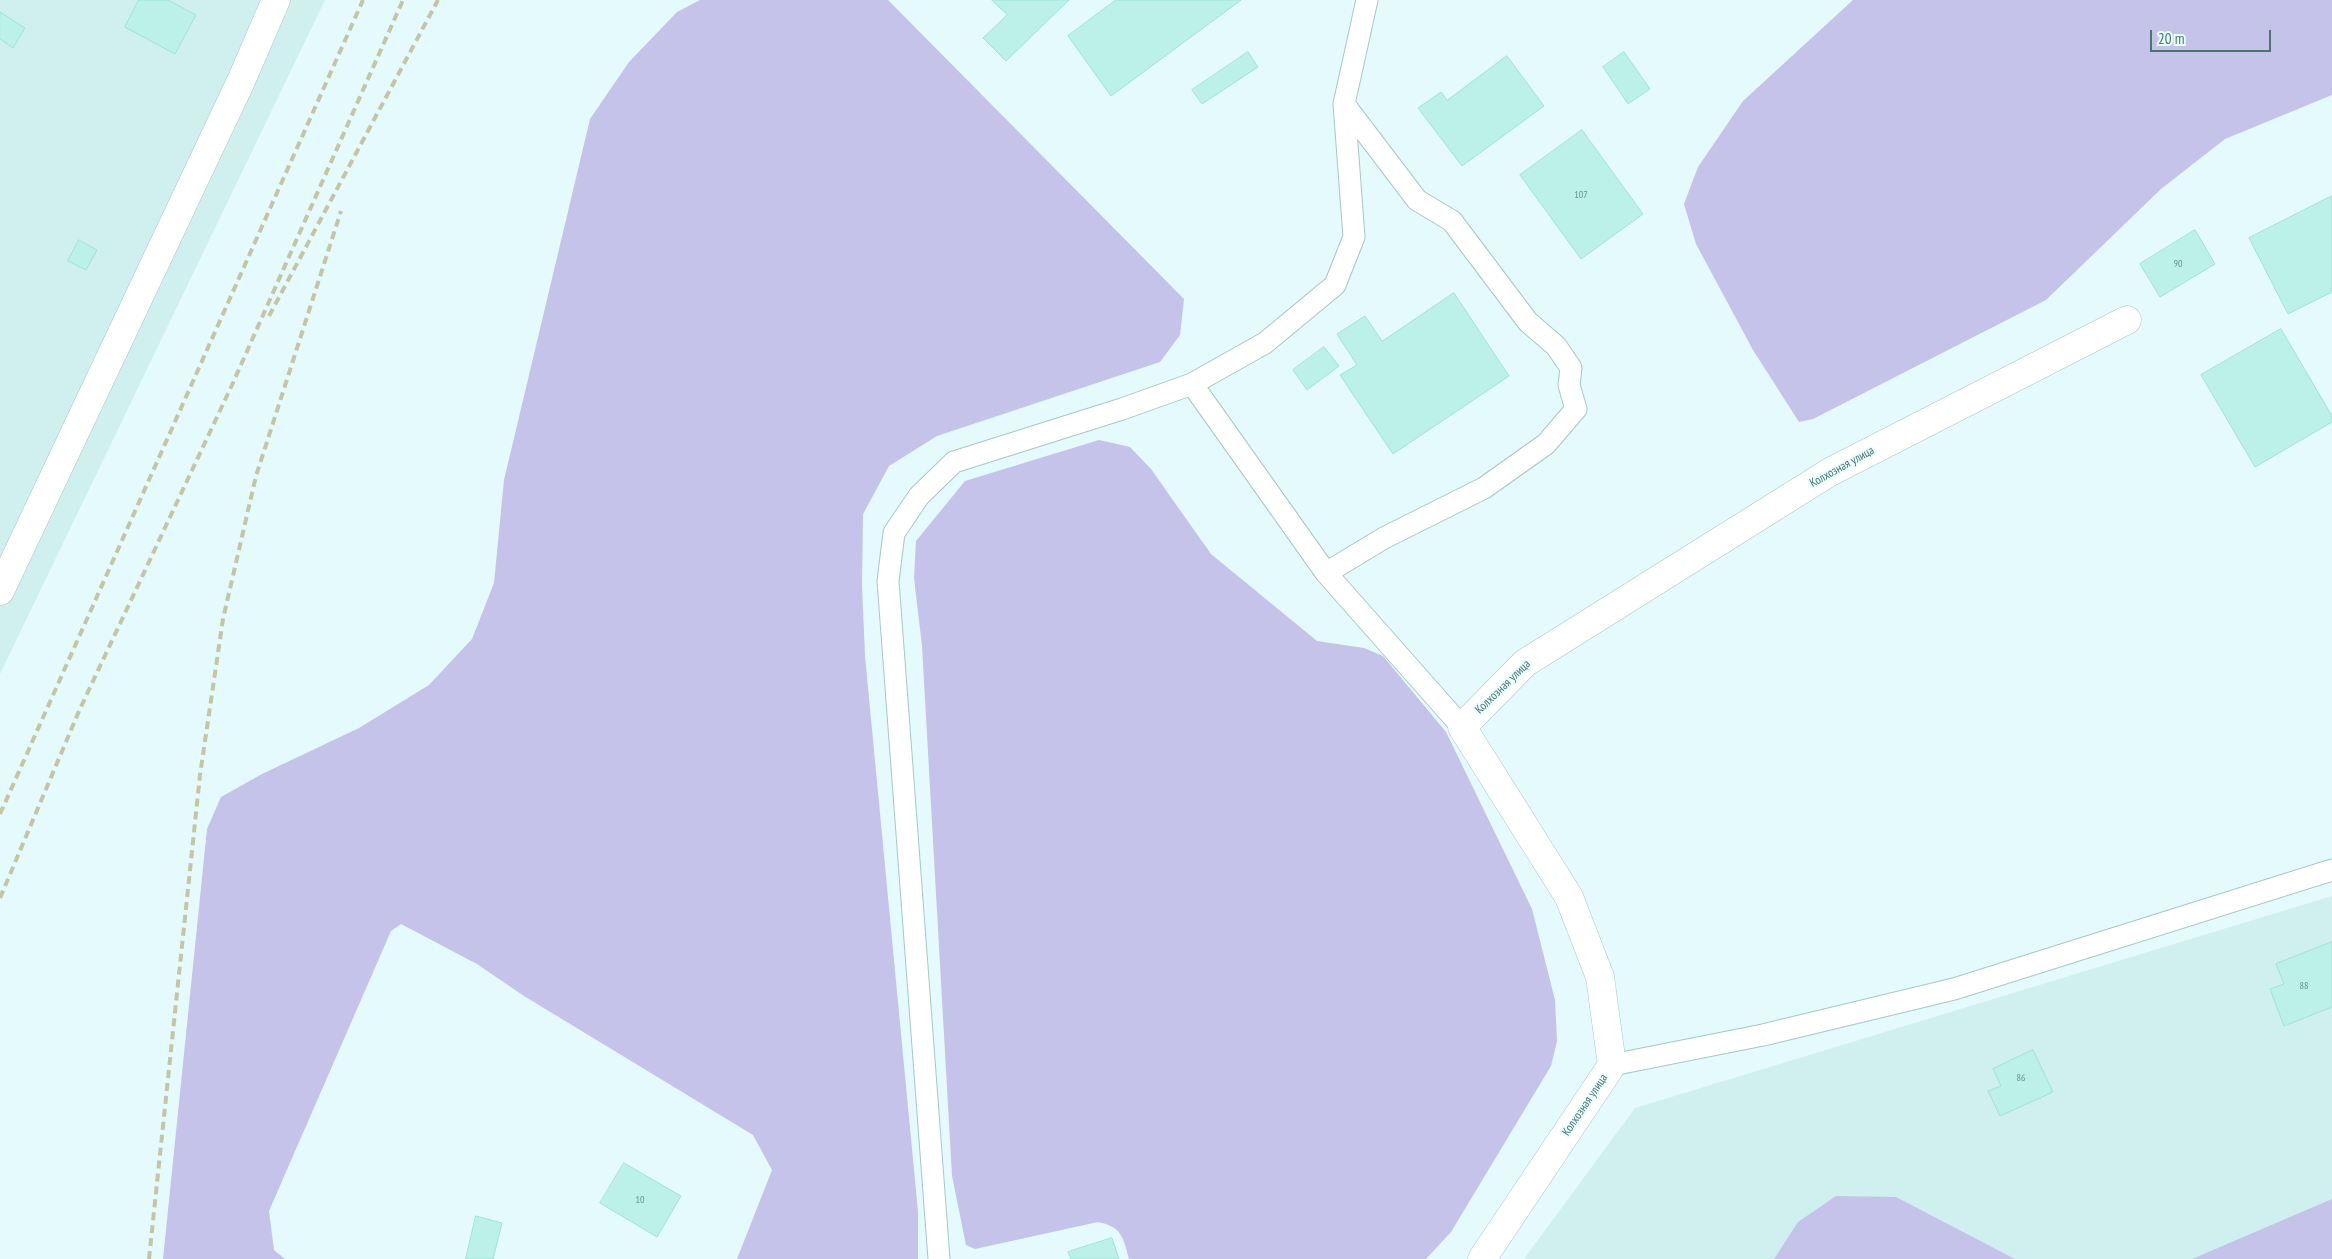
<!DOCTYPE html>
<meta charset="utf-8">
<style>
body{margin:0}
#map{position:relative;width:2332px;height:1259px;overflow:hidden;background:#e4fafc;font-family:"PT Sans Narrow",sans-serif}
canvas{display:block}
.scale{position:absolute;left:2150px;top:30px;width:121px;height:22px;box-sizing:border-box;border:2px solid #4a746c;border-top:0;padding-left:6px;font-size:15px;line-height:18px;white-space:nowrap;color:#4a746c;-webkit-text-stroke:4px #eafdff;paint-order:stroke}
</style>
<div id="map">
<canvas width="2332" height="1259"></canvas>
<div class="scale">20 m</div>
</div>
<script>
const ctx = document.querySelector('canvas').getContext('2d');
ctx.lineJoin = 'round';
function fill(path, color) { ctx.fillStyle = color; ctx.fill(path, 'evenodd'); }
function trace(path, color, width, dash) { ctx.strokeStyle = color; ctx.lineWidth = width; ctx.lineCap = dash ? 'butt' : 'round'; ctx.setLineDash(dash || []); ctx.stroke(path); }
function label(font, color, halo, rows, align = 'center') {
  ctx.font = font + ' "PT Sans Narrow",sans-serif'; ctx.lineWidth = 4; ctx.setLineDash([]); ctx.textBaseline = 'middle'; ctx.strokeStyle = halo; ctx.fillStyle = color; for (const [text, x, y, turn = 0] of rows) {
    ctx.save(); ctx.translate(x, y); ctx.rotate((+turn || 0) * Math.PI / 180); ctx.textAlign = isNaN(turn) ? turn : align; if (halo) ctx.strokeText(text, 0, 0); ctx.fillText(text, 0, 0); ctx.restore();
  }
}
const residential = new Path2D(`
 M0,0H325L0,674Z
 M2332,896V1259H1524L1635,1108Z`);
const green = new Path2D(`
 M700,0H888L1184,299L1180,335L1160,362L937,436L889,466L863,514L862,586L865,656L918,1212V1259H737L772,1170L753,1135L524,996L477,964L401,924L391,931L269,1211L274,1250L285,1259H163L207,829L221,797L262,774L359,728L429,685L472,639L494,583L504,480L590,119L629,62L677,12Z
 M1853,0H2332V95L2225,139L2161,189L2046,300L1813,419L1799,422L1753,350L1696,244L1684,204L1698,167L1743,101Z
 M1099,440L1130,447L1151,469L1211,554L1317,641L1364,648L1383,656L1446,732L1532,909L1555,1000L1557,1041L1551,1066L1451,1232L1426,1259H1129C1123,1237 1122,1227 1098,1222L975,1249L966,1245L952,1176L922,646L914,578L916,541L965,481Z
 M1836,1196L1896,1197L2015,1259H1774L1798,1222Z
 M2332,1199V1259H2192Z`);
const building = new Path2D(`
 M139,0H168L196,15L175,54L125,27Z
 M992,0H1069L1006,61L983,38L1007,15Z
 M1116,0H1241L1111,96L1068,36Z
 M0,12L25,28L13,48L0,39Z
 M1248,52L1258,67L1202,104L1192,90Z
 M1624,52L1650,89L1628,104L1603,67Z
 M1507,56L1544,106L1462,166L1418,108L1441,92L1447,100Z
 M1582,130L1643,214L1581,259L1520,175Z
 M2332,196V292L2288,314L2249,238Z
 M2195,230L2215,264L2160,297L2140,264Z
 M79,240L97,250L86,270L68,261Z
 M1454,293L1509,376L1393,454L1340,375L1357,365L1337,334L1365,316L1382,341Z
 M2281,329L2332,416V422L2255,467L2201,375Z
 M1324,347L1339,366L1307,390L1293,370Z
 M2332,942V1007L2284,1026L2270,989L2284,984L2276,964Z
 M2033,1050L2053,1092L2000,1116L1988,1091L2001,1086L1993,1069Z
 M624,1163L681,1196L657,1237L600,1203Z
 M476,1216L502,1223L493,1259H466Z
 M1112,1238L1119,1259H1071L1068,1252Z`);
const service = new Path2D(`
 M1192,384L1326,573L1462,727
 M1326,573L1384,538L1484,488L1546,444L1576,409L1569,385L1571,368L1556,346L1528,322L1452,221L1417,200L1344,104
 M1612,1065L1763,1035L1954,989L2332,870
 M939,1259L888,581L894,533L919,496L954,462L1122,409L1192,384L1265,343L1335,285L1354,237L1344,104L1367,0`);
const minor = new Path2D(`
 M0,591L241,81L276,0
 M1482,1259L1612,1065L1600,977L1569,897L1462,727L1525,663L1830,472L2127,320`);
const rail = new Path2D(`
 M269,316L438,0
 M0,814L363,0
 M0,898L79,711L232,385L403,0
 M149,1259L200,775L223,619L256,476L341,211`);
const numberNames = [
 ["107",1581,195],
 ["90",2178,264],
 ["88",2304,986],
 ["86",2021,1078],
 ["10",640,1200]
];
const streetNames = [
 ["Колхозная улица",1842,467,-29],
 ["Колхозная улица",1503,687,-44],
 ["Колхозная улица",1585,1105,-56]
];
fill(residential, '#d0f0f0');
fill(green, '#c5c3e9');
fill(building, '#bcf1e9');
trace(building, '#9de3d8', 1);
trace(service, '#a6c8c5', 23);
trace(minor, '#a6c8c5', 29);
trace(service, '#fff', 21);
trace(minor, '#fff', 28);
trace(rail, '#c5c5a3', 4, [8, 5]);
label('10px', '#66938b', null, numberNames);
label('12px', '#4a746c', '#eafdff', streetNames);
</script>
